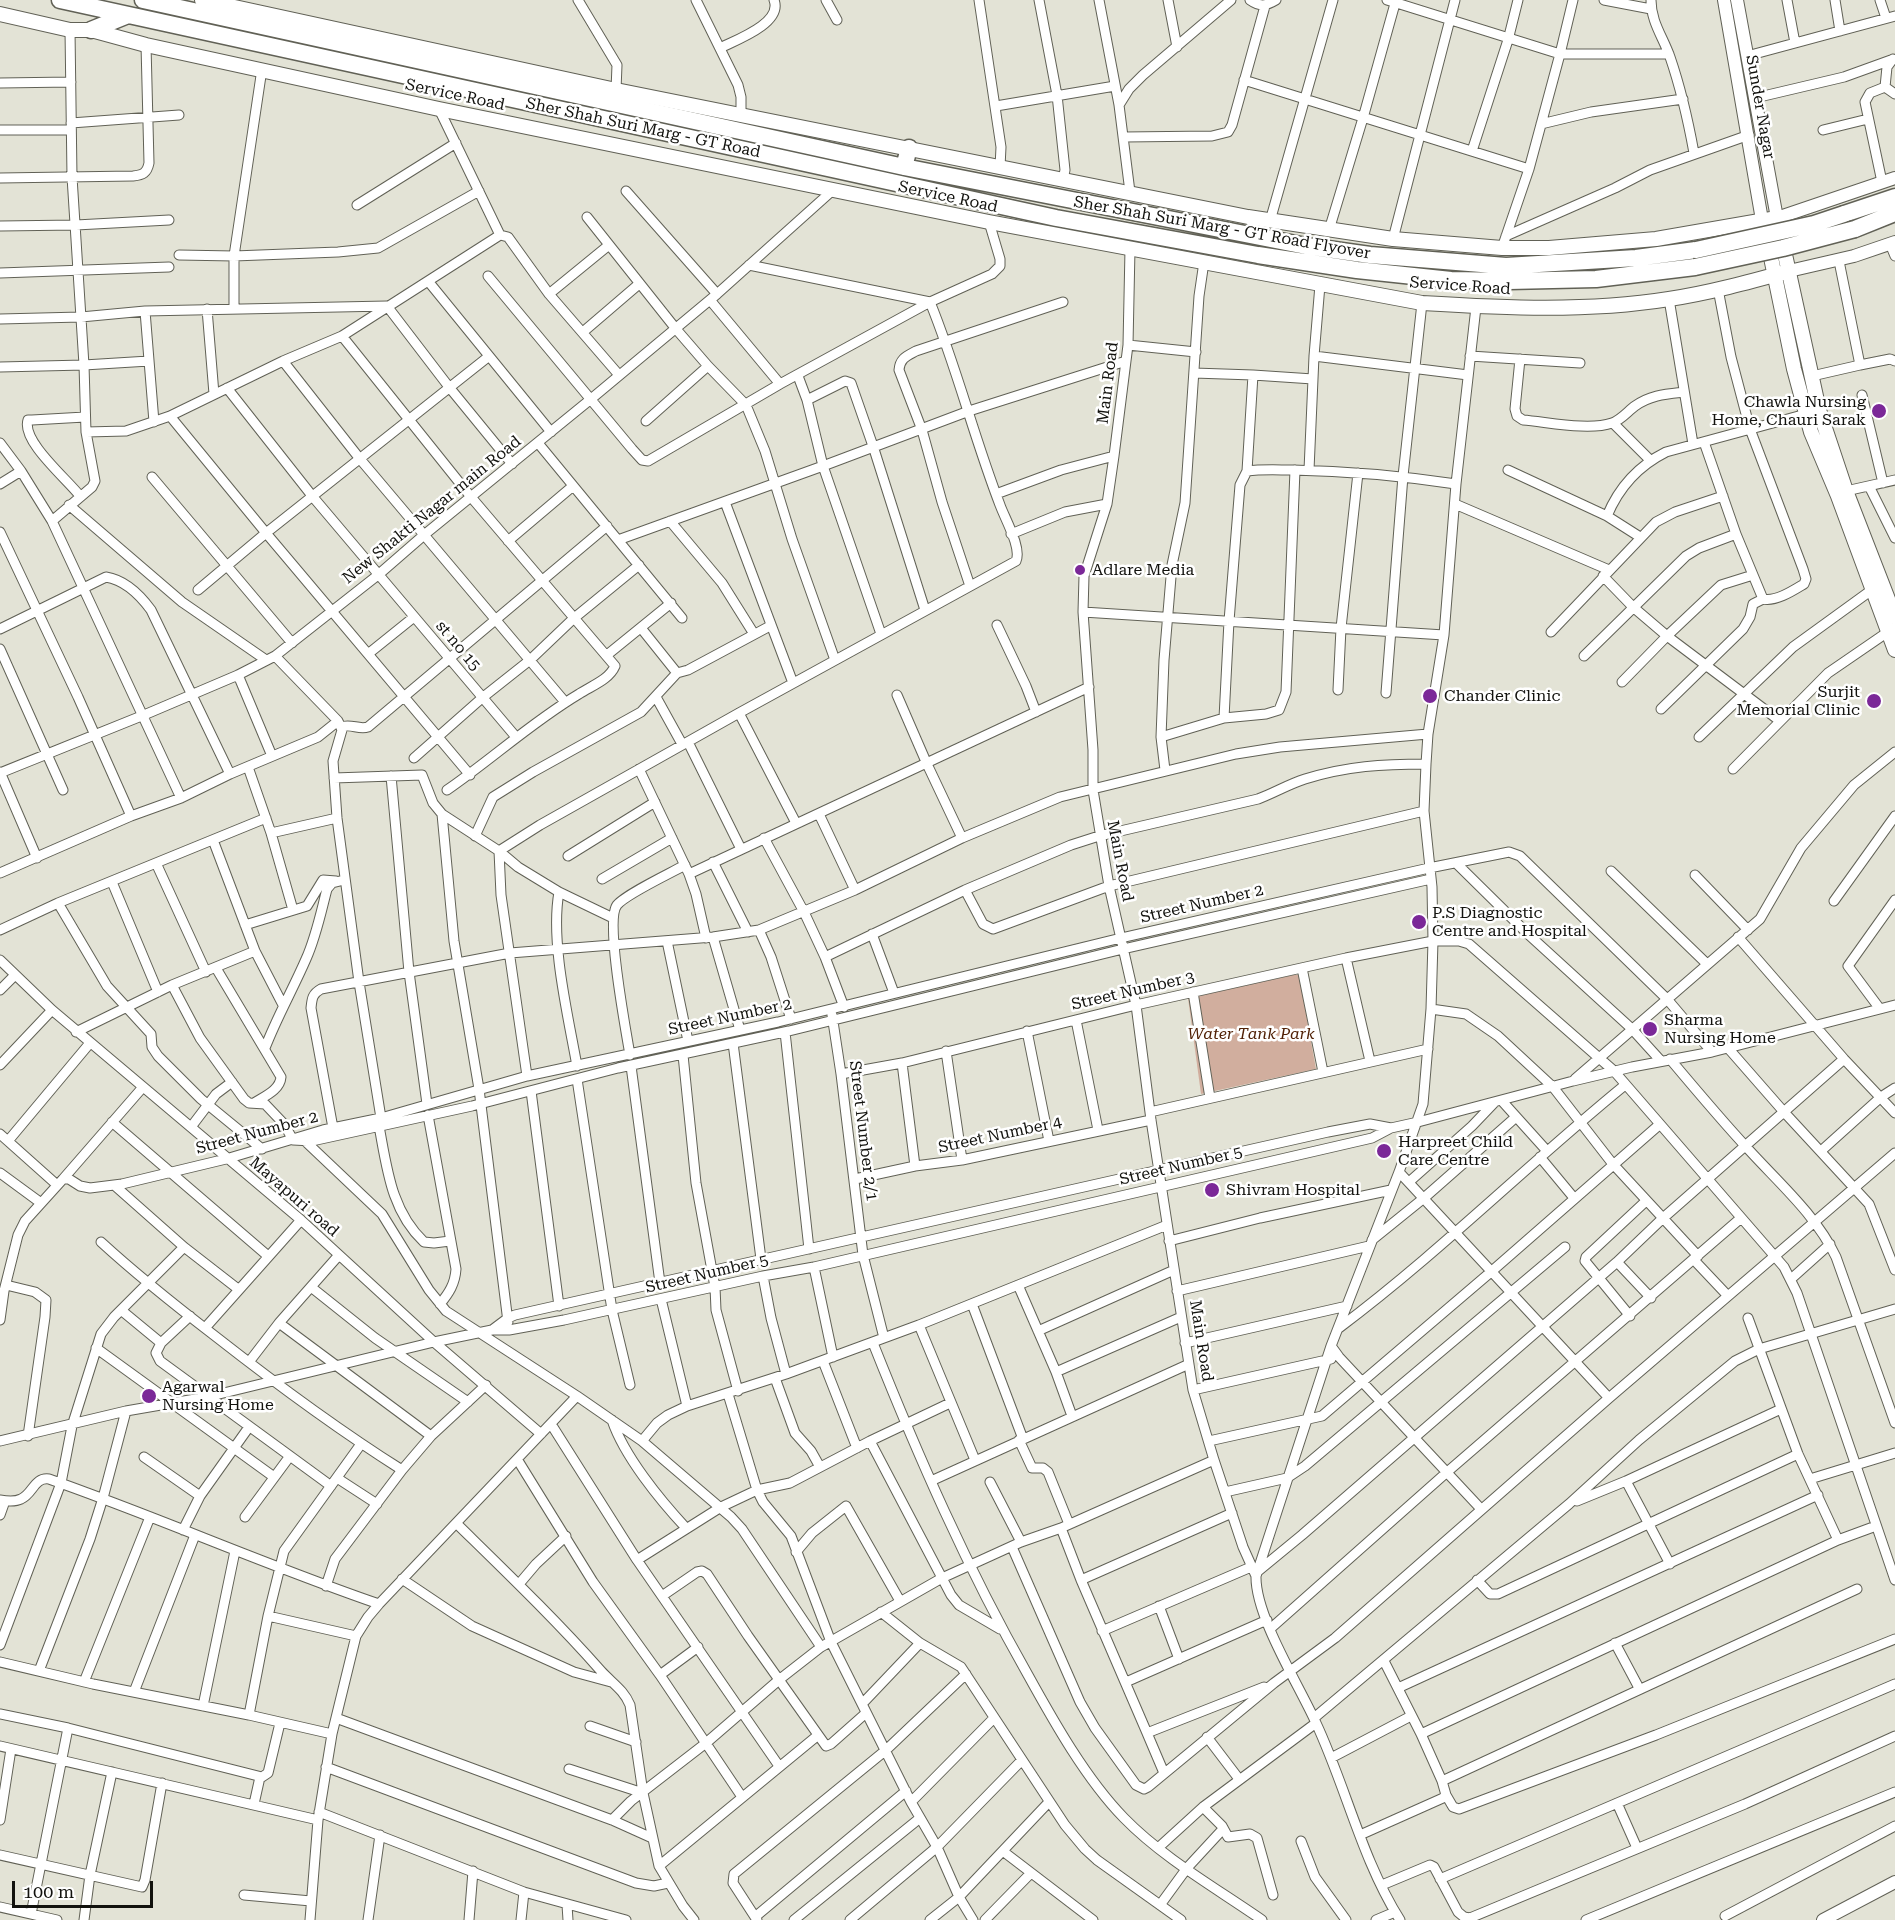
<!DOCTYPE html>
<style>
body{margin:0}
#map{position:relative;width:1895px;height:1920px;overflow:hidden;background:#e3e3d6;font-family:"Roboto Serif",serif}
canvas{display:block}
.scale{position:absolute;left:12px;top:1881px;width:141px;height:27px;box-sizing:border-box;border:3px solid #12120e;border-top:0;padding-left:8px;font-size:18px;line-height:21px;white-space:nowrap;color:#12120e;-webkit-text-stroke:4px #fff;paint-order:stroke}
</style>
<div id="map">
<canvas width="1895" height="1920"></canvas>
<div class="scale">100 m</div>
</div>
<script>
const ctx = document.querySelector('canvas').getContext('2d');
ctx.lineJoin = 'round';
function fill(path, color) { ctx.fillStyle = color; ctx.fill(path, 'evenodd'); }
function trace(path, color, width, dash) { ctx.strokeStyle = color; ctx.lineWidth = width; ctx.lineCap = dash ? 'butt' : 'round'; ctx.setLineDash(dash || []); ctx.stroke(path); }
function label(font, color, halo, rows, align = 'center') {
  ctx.font = font + ' "Roboto Serif",serif'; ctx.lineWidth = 5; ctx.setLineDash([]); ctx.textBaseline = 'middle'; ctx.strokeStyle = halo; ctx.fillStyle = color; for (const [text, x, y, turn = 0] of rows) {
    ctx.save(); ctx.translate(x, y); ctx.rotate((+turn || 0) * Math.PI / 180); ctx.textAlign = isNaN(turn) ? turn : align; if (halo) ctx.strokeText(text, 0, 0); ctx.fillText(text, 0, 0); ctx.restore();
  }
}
const green = new Path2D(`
 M1293,975H1299L1316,1069L1201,1094L1188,998Z`);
const street = new Path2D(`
 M578,0L617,65L616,90
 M696,0L738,85L741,97V115
 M826,0L837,20
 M979,0L1001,147L1000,167
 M1039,0L1057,95L1065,170L1063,180
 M1099,0L1119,105L1130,192
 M1168,0L1177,47
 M1250,0C1260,7 1266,6 1276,0
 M1387,0L1560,54L1529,169L1502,248
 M1573,0L1560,54H1669
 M1604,0L1651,9
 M1651,0C1651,22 1663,37 1670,57C1681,89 1688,120 1694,153
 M1787,0L1795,43
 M1835,0L1840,31
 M1880,0L1886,18
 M720,48C736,40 783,23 774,0
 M1747,56L1895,16
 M1893,59L1887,67L1885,87L1895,94
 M1244,80L1529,169
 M0,83L71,82
 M1755,98L1844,77L1891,60
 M1119,105L1129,89L1143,75L1231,0
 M996,106L1115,86
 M439,109L500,235
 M71,123L179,115
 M1541,124L1591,112L1683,99
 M0,130H71
 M1823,130L1868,119
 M1124,137L1212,136L1228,132L1232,125L1265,6
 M1472,151L1508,40L1518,0
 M0,178L133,176C143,175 147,173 149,163L146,45
 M1882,182L1865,102L1870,93L1885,87
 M626,191L717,294
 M357,205L456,143
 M587,217L676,329L708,366L746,405L765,451L792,539L835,660
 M1270,221L1333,0
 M0,226L76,225L169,220
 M1329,230L1363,118L1396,0
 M1506,236L1615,188L1650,170L1749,135
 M1393,239L1455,0
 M1890,244L1895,256
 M1130,249L1128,345L1114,456L1107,504L1084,576L1083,612L1093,750V790L1109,886L1136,1005L1151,1120L1193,1390L1214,1460L1243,1547L1256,1576
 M179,255L234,256L338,252L378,248L479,191
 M0,273L169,267
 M488,276L632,449L642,460L648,461L780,384L930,302L992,274L1000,266V259L989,222
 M428,281L551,432
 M549,294L609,245
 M1669,299L1693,444
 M710,300L780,384
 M234,308V256L262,69
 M207,309L214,394
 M145,311L154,422
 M0,319L81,317L145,311L387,306L449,387L512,464
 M583,332L639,284
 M342,336L471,497L615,666C609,680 591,686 579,694C532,722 492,759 447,790
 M1128,345L1196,352
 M1314,356L1468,375
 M1470,356L1580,363
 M1520,359L1515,409L1517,416L1523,420C1548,422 1589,431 1612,423C1621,420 1628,411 1635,406C1650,395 1666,394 1684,392
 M283,361L360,459L565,702
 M1860,365L1890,359L1895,361
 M0,367L84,365L149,361
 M1194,373L1253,375L1313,379
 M798,376L807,400L823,466L881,634
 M1812,376L1860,365L1839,261
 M227,388L313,497L516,737
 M1862,395L1883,483
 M807,400L845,381L851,383L873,446L925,610
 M170,416L266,533L470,775
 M646,421L708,366
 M1613,423L1650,460
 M86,432L126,431L170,416L283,361L342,336L500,235L508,237L549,294L619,375
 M1704,442L1736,534L1763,599C1776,602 1794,590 1804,584L1806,579L1803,569L1750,429L1731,357L1718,289
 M0,443L21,471L52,521L181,798
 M538,443L682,618
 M1309,470L1314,356L1320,285
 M1508,470L1607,516L1640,537
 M1247,471L1253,375
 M152,477L292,643
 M0,484L21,471
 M1869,486L1895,538
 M1846,491L1895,480
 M996,494L1061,470L1114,456
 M80,496C67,479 21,441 28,420H32L85,417
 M725,502L793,683
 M1455,504L1609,570
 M69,505L182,602L266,660
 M1607,516C1619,487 1638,466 1666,452L1806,414
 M52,521L92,487L95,481L86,432L84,365L72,177L70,30
 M670,521L722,583L754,634
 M0,532L78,697L131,816
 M1011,534L1065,512L1107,504
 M618,540L823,466L969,411L1126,361
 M508,541L573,486
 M1603,576L1633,607L1667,636L1780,721
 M970,586L942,502L922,430L899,370C900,358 907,356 916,351L1063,302
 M198,590L266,533L488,357
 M1083,612L1444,635
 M997,625L1026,686L1036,712
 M641,628L677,673
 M0,629L106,577C125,580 140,595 151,610L230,774
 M1551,632L1656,522L1675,512L1723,496
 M0,649L63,790
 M368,654L414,617
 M607,655L671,603
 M1584,656L1686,556L1699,548L1736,534
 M238,675L272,756
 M1622,682L1667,636L1721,585L1753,575
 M1338,690L1341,628L1358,473
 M1386,693L1403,476L1422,303
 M897,695L927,764L962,838
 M656,697L682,744
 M1661,709L1743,629L1750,617L1753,604L1763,599
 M739,713L796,823
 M1224,718L1229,621L1240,485L1247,471C1262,469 1278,470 1293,470C1348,471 1402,476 1456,484
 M338,721L342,730L333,761L337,818L359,982L381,1118
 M341,727C351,723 358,730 368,727L607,526
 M1161,737L1224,718L1266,714L1279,710L1286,692L1295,470
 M1699,737L1793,647L1873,589
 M688,742L741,849
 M414,758L482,698L530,660L573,619L639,565
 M248,767L271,833L293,910
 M639,769L689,874L696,894L706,938
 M1733,769L1828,673L1895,627
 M1165,770L1161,737L1164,660L1172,565L1185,503L1199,296L1204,262
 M0,772L37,858
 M0,773L144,715L238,675L275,656L378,575L424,535L591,399L717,294L833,190
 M391,776L409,972L427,1104
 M334,778L422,775L433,803L442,814L499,851L518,867L559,892L613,918
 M442,814L454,941L479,1089L508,1322
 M819,814L855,890
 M271,833L337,818
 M475,836L493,797L533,772L641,712L677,673L688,670L770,626
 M764,838L804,912L825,957
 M213,840L255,951L283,1005
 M499,851L540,825L739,713L1016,561C1022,548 1005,519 1000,505C974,438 957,368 930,302L749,265
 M499,851L501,895L527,1076
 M568,856L655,802
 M713,862L748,932
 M156,863L206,972
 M1456,863L1529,935L1632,1029L1661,1061
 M1611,871L1707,964
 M0,873L131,816L181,798L230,774L318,737L338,721L275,656
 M689,874L1089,687
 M1695,875L1748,930
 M602,879L672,838
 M112,882L158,992
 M965,890L983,924L993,929L1109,886L1424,811
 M559,892C550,942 568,1015 577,1066
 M1834,901L1895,816
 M58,903L107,986L151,1034L152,1047L158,1056L201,1099L262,1149
 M245,925L307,906L323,880L336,881
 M0,930L58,903L266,818
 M759,930L771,957L791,1019
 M872,934L894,993
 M713,937L740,1030
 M1738,937L1844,1059L1895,1113
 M667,941L688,1041
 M1346,958L1370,1061
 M0,960L52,1010L301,1220L434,1342L541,1434
 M216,968L281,1077C280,1090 265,1096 254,1103
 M1302,968L1323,1072
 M172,985L200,1038L244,1099L249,1103L265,1104L284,1124L293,1140L312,1141L472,1106L618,1068L789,1031L1123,949L1431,879
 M0,990L15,975
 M1193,992L1210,1098
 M844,1007L825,957L965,890L1071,845L1099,836L1258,799C1274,793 1289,784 1305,779C1347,766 1383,764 1426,764
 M1431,1009L1466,1014L1498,1036L1553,1087L1612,1163L1698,1256
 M1880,1009L1848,966L1895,900
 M832,1015L841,1074L863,1255L884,1338
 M1076,1020L1098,1130
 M1027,1031L1049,1141
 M76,1032L172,985L255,951
 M785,1032L809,1249
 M733,1043L761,1259
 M265,1048C277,1017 293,989 306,959C316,937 321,912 327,889L332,883L344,880
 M1728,1048L1784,1112L1869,1204L1895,1270
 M946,1051L962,1160
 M630,1055C626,1031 605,920 617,905C626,894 671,873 685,865
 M683,1055L696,1183L715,1287L716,1310L738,1391
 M1670,1059C1696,1090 1722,1121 1749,1150C1779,1183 1816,1215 1836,1257L1895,1423
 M902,1063L915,1166
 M0,1065L52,1010
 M631,1066L660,1283
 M841,1074L902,1063L1136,1005L1346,958L1433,941H1459L1469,944L1614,1071L1784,1267L1797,1293L1895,1580
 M577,1079L612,1310L630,1385
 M1575,1079L1760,919L1801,848L1854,785L1895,752
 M531,1091L559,1306
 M1502,1101L1547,1151
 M1150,1112L1428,1049
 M428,1115L456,1269C455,1284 449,1293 440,1304
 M112,1122L268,1256
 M379,1126C387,1168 391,1211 424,1242L434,1243L450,1241
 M191,1127L216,1094L232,1082
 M333,1128L311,1008C312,999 312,994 321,989L510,953L713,937L759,930L855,890L962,838L1060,797L1236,754L1280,747L1428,734
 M0,1134L56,1184
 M8,1141L90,1043
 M305,1141L382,1214L429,1290L446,1311L577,1396L642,1441L731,1517L742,1529L821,1647
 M1821,1151L1881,1097L1895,1088
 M1540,1157L1574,1198
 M1399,1172L1609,1398
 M0,1173L41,1203
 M63,1179L143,1087
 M855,1179L915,1166L962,1160L1151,1120
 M1409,1182L1472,1126L1494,1103
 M114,1185L184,1247L238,1289
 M1372,1240L1424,1198L1516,1117
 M1169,1241L1260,1218L1391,1190
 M101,1242C137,1275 176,1306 215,1336C275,1383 337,1429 402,1470
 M1694,1260L1728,1296
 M814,1267L833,1357
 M763,1276L771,1318L786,1374
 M1791,1279L1830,1244
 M6,1285L35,1292L46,1300L45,1317L28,1436
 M1018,1285L1056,1372L1181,1317
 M311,1287L375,1338L468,1402
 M1177,1291L1369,1246
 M0,1295L4,1291L18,1235L25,1221L63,1179H69L80,1186L90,1188L122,1184L226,1159L323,1130L381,1118L527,1076L778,1022L1121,938L1429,868L1509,852L1520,856L1667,999L1712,1052
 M1651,1298L1617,1262L1662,1219L1844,1059
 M661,1299L687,1406
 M972,1304L1023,1439
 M121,1310L161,1343
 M190,1316L161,1343L156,1353L160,1361L331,1486
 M1630,1316L1585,1261L1586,1257L1646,1201
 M1748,1318L1798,1454L1838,1540
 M0,1320L4,1291
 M279,1323L431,1436
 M205,1328L301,1220
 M1339,1328C1439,1253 1528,1164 1625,1085
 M492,1330L508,1318L515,1315L1328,1132L1370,1124L1391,1128
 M1038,1331L1174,1270
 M873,1343C918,1456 967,1568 1028,1675C1054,1722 1086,1779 1124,1818C1163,1858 1216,1888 1262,1920
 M1185,1343L1347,1306
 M1331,1346L1339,1357L1481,1509
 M96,1348L274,1477
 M823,1361L857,1448
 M249,1362L279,1323L339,1255
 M1056,1372L1072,1416
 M775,1378L795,1433L811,1451L820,1467
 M1193,1390L1331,1359
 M728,1394L757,1490L763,1502L791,1536L831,1642L911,1802L937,1847L959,1897L973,1920
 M612,1420C624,1456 660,1500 686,1528
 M551,1424L637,1560L779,1766
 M1019,1440L1032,1468H1043L1048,1472L1069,1524
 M0,1441L126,1411L207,1397L434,1342L492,1330H509L564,1320L763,1276L814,1267L1372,1138L1391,1128L1418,1122L1573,1081L1632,1067L1712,1052L1895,1005
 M642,1441L657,1423L668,1415L687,1406L786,1374L919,1325
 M870,1441L951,1595L959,1605L1000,1629
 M1209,1441L1322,1416L1492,1271L1659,1125
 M144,1457L200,1496
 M517,1459L593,1582L660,1675L742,1797
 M975,1460L919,1325L1167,1225
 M337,1478L377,1504
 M1810,1479L1895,1453
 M931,1481L1189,1364
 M1626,1481L1670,1564
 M990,1482L1021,1542
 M1225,1492L1287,1478L1305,1466L1565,1247
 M0,1500C6,1501 15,1502 21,1499C33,1494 34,1477 49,1479C160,1518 268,1566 379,1604
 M1577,1501L1626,1481L1781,1409
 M0,1515L5,1501
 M245,1517L290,1456
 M457,1524C506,1572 556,1620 601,1671C612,1683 624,1690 630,1705L643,1793L659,1866L683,1906L694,1920
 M1061,1528L1081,1580L1147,1733L1264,1687
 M183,1530L200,1496L249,1427
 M1012,1547L1080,1702L1095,1728L1136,1785L1144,1789L1148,1787L1274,1683L1335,1638L1609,1398L1895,1153
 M796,1552L812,1533L846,1506L900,1601
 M637,1560L721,1507L757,1490L790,1483L870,1441L950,1403
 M1257,1572L1302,1535L1617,1262
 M402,1579L472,1626L574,1672L611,1682
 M1081,1580L1232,1513
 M1477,1580L1490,1594H1498L1798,1454
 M519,1584L536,1564L566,1536
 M326,1586L335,1559L402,1470L431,1436L486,1385
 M662,1596L697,1572L702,1571L707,1574L748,1636L826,1746L831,1744L866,1713
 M1159,1606L1179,1659
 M881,1612L920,1643L961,1667L1065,1825L1085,1849L1097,1860L1181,1920
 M268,1616L356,1636
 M1270,1629L1446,1473L1741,1218
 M1102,1631L1251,1567
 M1615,1643L1639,1688
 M0,1645L61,1483L72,1426L101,1334L114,1317L184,1247
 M0,1662L93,1684L249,1715L332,1734
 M39,1671L90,1539L103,1498L126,1411
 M660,1675L698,1647
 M84,1682L150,1517
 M1126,1682L1267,1620
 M1398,1688L1818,1495
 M134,1692L195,1535
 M862,1704L920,1643
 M203,1706L235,1551
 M0,1714L68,1728L262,1777L268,1773L280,1723
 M249,1715L268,1616L284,1551L361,1444
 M336,1718L612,1820L652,1838
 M1314,1718L1569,1504L1639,1440L1735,1361L1759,1349L1895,1309
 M590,1726L636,1742
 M1147,1733L1164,1773
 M1421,1734L1838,1540L1876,1526
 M1207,1737L1239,1779
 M0,1746L318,1820
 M1331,1758L1411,1716
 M326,1767L636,1883L654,1886L668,1883
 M569,1769L643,1793
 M1442,1781L1857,1589
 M1446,1795L1453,1807L1459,1809L1656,1735L1895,1639
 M911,1802L994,1718
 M1617,1803L1637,1848
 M254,1804L260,1777
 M1203,1807L1222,1826L1228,1837L1250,1834L1257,1838L1273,1895
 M319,1812L524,1892L626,1920
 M0,1820L11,1749
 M612,1820L631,1801L706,1743L780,1679L821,1647L942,1578L1021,1542L1061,1528L1214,1460
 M1360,1835L1443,1798L1446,1795L1442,1781L1421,1734L1384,1661
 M1301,1841L1315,1877L1346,1920
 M1158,1848L1203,1807L1316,1723
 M1004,1852L1093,1920
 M0,1855L142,1887L145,1880L162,1783
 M659,1866L817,1736
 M1440,1879L1895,1684
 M1382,1885L1430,1865L1434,1867L1458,1912L1464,1917L1470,1918L1745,1804L1895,1736
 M244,1895L311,1901
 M567,1905L568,1920
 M1160,1905L1187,1868L1223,1829
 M0,1907L57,1920
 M31,1914L68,1728
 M1725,1916L1895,1826
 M755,1917L906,1791
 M84,1920L90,1875L112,1772
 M310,1920L318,1820L332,1734L356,1636L368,1617L379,1604L577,1396
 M368,1920L380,1835
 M469,1920L473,1871
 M521,1920L524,1892
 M757,1920L733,1883L734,1874L886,1750L966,1674
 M794,1920L920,1818
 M850,1920L937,1847L1022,1760
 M930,1920L959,1897L1049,1802
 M985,1920L1030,1874
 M1376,1920L1395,1912
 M1400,1920C1362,1860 1346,1787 1316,1723C1299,1685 1255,1616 1256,1576L1331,1346L1399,1172L1423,1104L1431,1009L1433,941L1432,887L1424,811L1426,764L1428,734L1444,635L1456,484L1476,307
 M1586,1920L1895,1792`);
const secondary = new Path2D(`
 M1724,0L1762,220
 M1737,0L1777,218L1895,178
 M1789,271L1854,256L1895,242
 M1823,1920L1895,1882`);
const primary = new Path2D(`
 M202,0L616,90L1248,217L1393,239L1502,248H1549L1656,239L1777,218L1819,410L1846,491L1895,617
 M0,14L70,30H91L146,45L439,109L989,222L1422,303C1504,308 1588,312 1669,299C1709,293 1749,282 1789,271
 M1768,243L1794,369L1811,432L1838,496L1895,650`);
const highway = new Path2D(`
 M60,0L1056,218L1258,255L1357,270L1451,280L1509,281L1596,279L1695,267
 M143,0L904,167L1306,246L1370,255L1506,266L1636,258L1696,250
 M91,30L128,15
 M904,167L909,148
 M1844,214L1895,197
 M1855,229L1895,213`);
const highwayBridge = new Path2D(`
 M1696,250L1814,224L1844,214
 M1695,267L1783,248L1855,229`);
const markers = [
 [1879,411,8,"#7b2898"],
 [1080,570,6,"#7b2898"],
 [1430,696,8,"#7b2898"],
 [1874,701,8,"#7b2898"],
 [1419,922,8,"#7b2898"],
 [1650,1029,8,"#7b2898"],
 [1384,1151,8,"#7b2898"],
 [1212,1190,8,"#7b2898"],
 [149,1396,8,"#7b2898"]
];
const streetNames = [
 ["Service Road",455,95,12],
 ["Sunder Nagar",1760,107,80],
 ["Sher Shah Suri Marg - GT Road",643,128,12],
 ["Service Road",948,197,12],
 ["Sher Shah Suri Marg - GT Road Flyover",1222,228,10],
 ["Service Road",1460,286,4],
 ["Main Road",1108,383,-83],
 ["New Shakti Nagar main Road",432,510,-39],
 ["st no 15",458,646,50],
 ["Main Road",1120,861,79],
 ["Street Number 2",1202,904,-13],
 ["Street Number 3",1133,991,-13],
 ["Street Number 2",730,1017,-12],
 ["Street Number 2/1",863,1131,83],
 ["Street Number 2",257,1133,-15],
 ["Street Number 4",1000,1135,-12],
 ["Street Number 5",1181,1166,-13],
 ["Mayapuri road",294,1197,41],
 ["Street Number 5",707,1274,-13],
 ["Main Road",1201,1341,81]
];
const poiNames = [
 ["Chawla Nursing",1866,402,"right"],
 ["Home, Chauri Sarak",1866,420,"right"],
 ["Adlare Media",1092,570],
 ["Surjit",1860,692,"right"],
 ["Memorial Clinic",1860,710,"right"],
 ["Chander Clinic",1444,696],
 ["P.S Diagnostic",1432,913],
 ["Centre and Hospital",1432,931],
 ["Sharma",1664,1020],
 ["Nursing Home",1664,1038],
 ["Harpreet Child",1398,1142],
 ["Care Centre",1398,1160],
 ["Shivram Hospital",1226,1190],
 ["Agarwal",162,1387],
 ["Nursing Home",162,1405]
];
const parkNames = [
 ["Water Tank Park",1251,1034]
];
fill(green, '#d1ae9e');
trace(street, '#616156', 11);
trace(secondary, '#616156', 14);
trace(primary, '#616156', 16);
trace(highway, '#616156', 19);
trace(street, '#fff', 9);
trace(secondary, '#fff', 12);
trace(primary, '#fff', 14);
trace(highway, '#fff', 16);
trace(highwayBridge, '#616156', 19, []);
trace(highwayBridge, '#fff', 16);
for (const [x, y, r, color] of markers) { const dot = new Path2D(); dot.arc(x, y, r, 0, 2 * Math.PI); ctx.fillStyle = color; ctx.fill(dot); trace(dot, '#fff', 2); }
label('16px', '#12120e', '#fff', streetNames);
label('16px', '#12120e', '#fff', poiNames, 'left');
label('italic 16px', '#512106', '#fff', parkNames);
</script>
